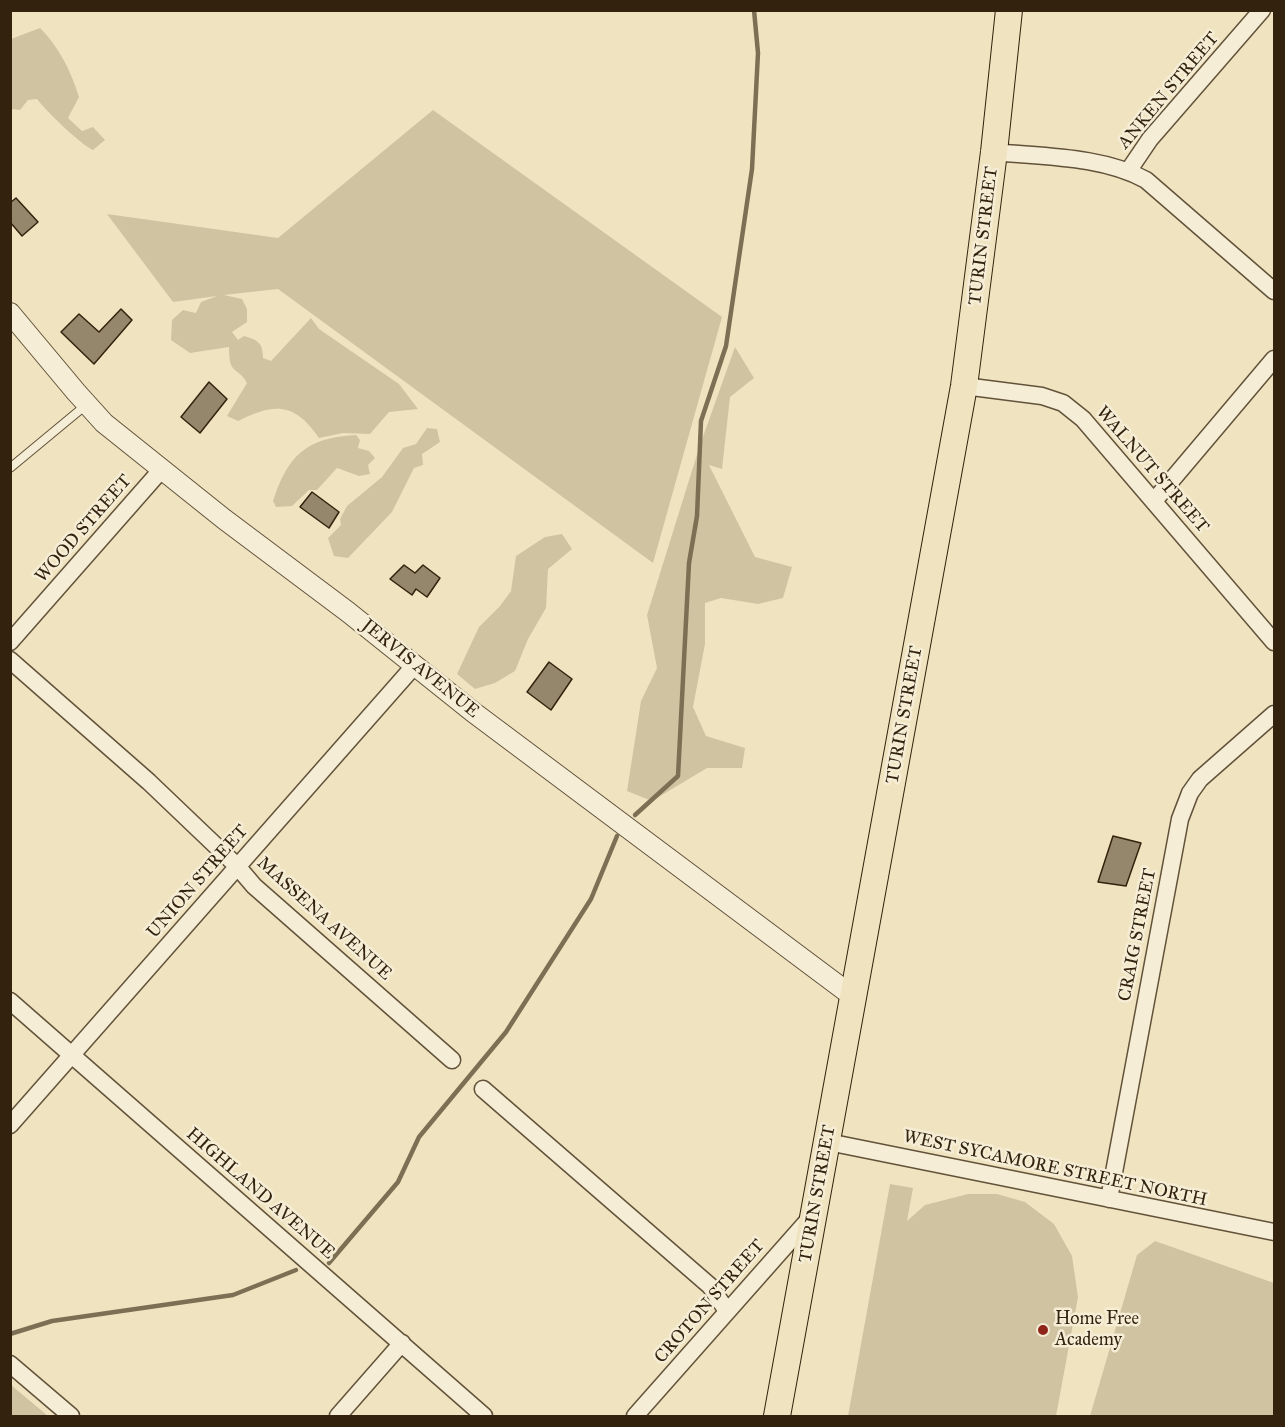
<!DOCTYPE html>
<style>
body{margin:0}
#map{position:relative;width:1285px;height:1427px;overflow:hidden;background:#f0e4c0;font-family:"IM FELL Great Primer",serif}
canvas{display:block}
.frame{position:absolute;inset:0;border:12px solid #32220e;pointer-events:none}
</style>
<div id="map">
<canvas width="1285" height="1427"></canvas>
<div class="frame"></div>
</div>
<script>
const ctx = document.querySelector('canvas').getContext('2d');
ctx.lineJoin = 'round';
function fill(path, color) { ctx.fillStyle = color; ctx.fill(path, 'evenodd'); }
function trace(path, color, width, dash) { ctx.strokeStyle = color; ctx.lineWidth = width; ctx.lineCap = dash ? 'butt' : 'round'; ctx.setLineDash(dash || []); ctx.stroke(path); }
function label(font, color, halo, rows, align = 'center') {
  ctx.font = font + ' "IM FELL Great Primer",serif'; ctx.lineWidth = 5; ctx.setLineDash([]); ctx.textBaseline = 'middle'; ctx.strokeStyle = halo; ctx.fillStyle = color; for (const [text, x, y, turn = 0] of rows) {
    ctx.save(); ctx.translate(x, y); ctx.rotate((+turn || 0) * Math.PI / 180); ctx.textAlign = isNaN(turn) ? turn : align; if (halo) ctx.strokeText(text, 0, 0); ctx.fillText(text, 0, 0); ctx.restore();
  }
}
const green = new Path2D(`
 M40,28C59,47 71,71 79,97L68,118L82,131L93,127L105,140L93,150C81,145 46,111 37,99L28,100L20,110L11,109V39Z
 M433,110L722,317L653,563L278,289L224,295L242,299L247,309V322L232,332L238,340L244,336C258,340 263,343 263,358L271,361L311,318L319,329L399,384L418,409L389,412L370,434L343,433L319,438C294,402 275,403 238,421L227,416L247,383C237,365 229,377 229,347L190,353L171,340L172,320L183,310L196,313L201,302L217,296L173,302L107,214L278,238Z
 M735,347L754,378L730,397L722,469L709,465L755,557L792,567L783,598L758,604L721,598L705,603V644L693,707L706,736L745,748L742,768H707L652,801L627,791L641,701L657,668L647,615L700,445Z
 M427,428L437,429L440,442L422,454L423,465L414,468L392,512L348,558L334,556L328,538L341,525L340,519L347,506L382,477L403,448L416,444Z
 M356,435L360,440L358,448L369,451L375,458L368,465L370,474L359,476L337,468L317,490H309L292,506L276,507L273,501C288,455 306,438 356,435Z
 M562,534L572,549L548,569L546,608L528,639L515,671L495,683L475,689L457,674L479,627L500,606L511,591L516,556L545,537Z
 M890,1184L913,1188L907,1221L925,1205L968,1194H997L1025,1202L1054,1224L1072,1256L1078,1297L1056,1416H848Z
 M1155,1241L1274,1283V1416H1090L1137,1255Z
 M10,1385H11L48,1416H11Z`);
const stream = new Path2D(`
 M635,815L678,776L689,563L697,516L701,421L726,346L752,169L758,53L754,10
 M329,1263L398,1182L419,1137L506,1032L591,899L617,836
 M10,1334L52,1321L233,1295L296,1270`);
const building = new Path2D(`
 M16,198L38,222L22,236L10,222V203Z
 M121,309L132,320L94,364L61,332L79,314L99,332Z
 M209,382L227,399L200,433L181,417Z
 M312,492L339,512L329,528L300,507Z
 M404,565L415,573L423,565L440,578L427,597L416,589L412,595L390,579Z
 M549,662L572,679L551,710L527,692Z
 M1113,836L1141,843L1126,886L1098,882Z`);
const service = new Path2D(`
 M10,468L86,405`);
const minor = new Path2D(`
 M994,152C1044,157 1102,156 1146,180L1274,291
 M1129,170L1150,139L1262,10
 M964,386L1042,396L1063,403L1083,419L1274,642
 M1154,501L1274,359
 M10,642L162,469
 M10,660L149,782L237,866L254,886L452,1060
 M10,1001L484,1416
 M483,1089L710,1286L727,1311
 M10,1125L415,665
 M828,1142L1274,1232
 M1109,1199L1180,819L1190,793L1200,779L1274,714
 M10,1364L71,1416
 M338,1416L402,1343
 M635,1416L811,1217`);
const tertiary = new Path2D(`
 M10,313L76,392L104,423L224,519L348,612L473,712L855,998`);
const primary = new Path2D(`
 M777,1416L964,386L994,152L1009,10`);
const markers = [
 [1043,1330,6,"#8f2418"]
];
const streetNames = [
 ["ANKEN STREET",1169,91,-50],
 ["TURIN STREET",984,236,-83],
 ["WALNUT STREET",1152,470,49],
 ["WOOD STREET",84,529,-49],
 ["JERVIS AVENUE",420,669,39],
 ["TURIN STREET",905,715,-80],
 ["UNION STREET",198,882,-49],
 ["MASSENA AVENUE",324,919,42],
 ["CRAIG STREET",1138,935,-79],
 ["WEST SYCAMORE STREET NORTH",1055,1169,12],
 ["HIGHLAND AVENUE",260,1194,41],
 ["TURIN STREET",818,1194,-80],
 ["CROTON STREET",710,1302,-49]
];
const poiNames = [
 ["Home Free",1055,1320],
 ["Academy",1055,1341]
];
fill(green, '#d0c3a2');
trace(stream, '#7d6f54', 4.5);
fill(building, '#95876b');
trace(building, '#32220e', 1.5);
trace(service, '#62523a', 10);
trace(minor, '#62523a', 19);
trace(tertiary, '#62523a', 22);
trace(primary, '#32220e', 28);
trace(service, '#f5edd6', 8);
trace(minor, '#f5edd6', 16);
trace(tertiary, '#f5edd6', 20);
trace(primary, '#f0e4c0', 26);
for (const [x, y, r, color] of markers) { const dot = new Path2D(); dot.arc(x, y, r, 0, 2 * Math.PI); ctx.fillStyle = color; ctx.fill(dot); trace(dot, '#f5edd6', 2); }
label('18px', '#32220e', '#f5edd6', streetNames);
label('18px', '#32220e', '#f5edd6', poiNames, 'left');
</script>
